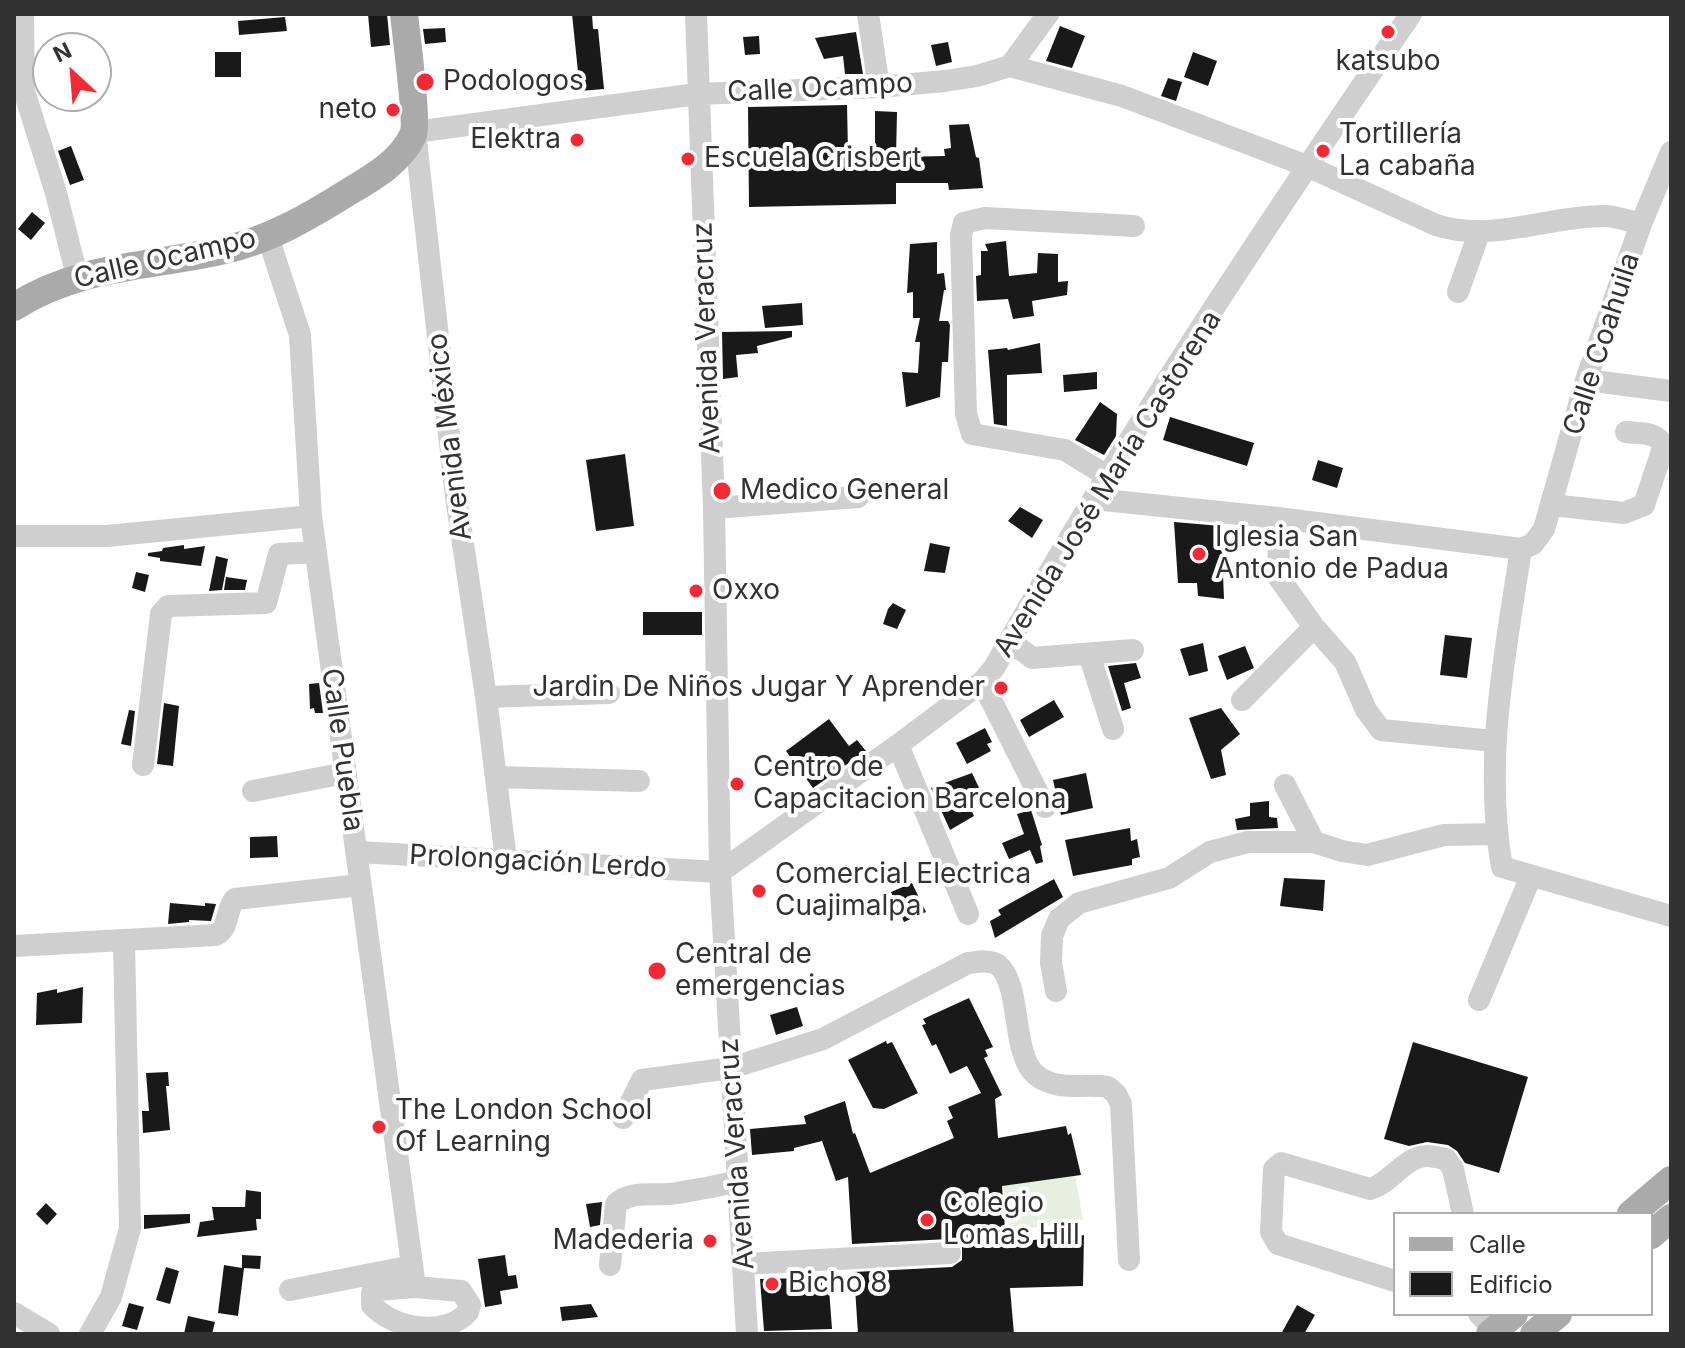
<!DOCTYPE html>
<meta charset="utf-8">
<style>
body{margin:0}
#map{position:relative;width:1685px;height:1348px;overflow:hidden;background:#fff;font-family:Inter,sans-serif}
canvas{display:block}
.frame{position:absolute;inset:0;border:16px solid #323232;pointer-events:none}
.legend{position:absolute;left:1393px;top:1212px;width:260px;height:104px;box-sizing:border-box;background:#fff;border:2px solid #adadad;margin:0;padding:10px 14px;list-style:none;font-size:24px;color:#323232}
.legend li{display:flex;align-items:center;gap:16px;height:40px}
.legend b{width:40px;border:2px solid #adadad}
.north{position:absolute;left:32px;top:32px;width:80px;height:80px;box-sizing:border-box;background:#fff;border:2px solid #adadad;border-radius:50%;rotate:334deg;font-size:22px;font-weight:700;line-height:32px;text-align:center;color:#323232}
.north::after{content:'';display:block;margin:auto;width:28px;height:36px;background:#f32a35;clip-path:polygon(50% 0,100% 100%,50% 72%,0 100%)}
</style>
<div id="map">
<canvas width="1685" height="1348"></canvas>
<div class="frame"></div>
<ul class="legend">
<li><b style="height:10px;background:#aaa"></b>Calle</li>
<li><b style="height:22px;background:#191919"></b>Edificio</li>
</ul>
<div class="north">N</div>
</div>
<script>
const ctx = document.querySelector('canvas').getContext('2d');
ctx.lineJoin = 'round';
function fill(path, color) { ctx.fillStyle = color; ctx.fill(path, 'evenodd'); }
function trace(path, color, width, dash) { ctx.strokeStyle = color; ctx.lineWidth = width; ctx.lineCap = dash ? 'butt' : 'round'; ctx.setLineDash(dash || []); ctx.stroke(path); }
function label(font, color, halo, rows, align = 'center') {
  ctx.font = font + ' Inter,sans-serif'; ctx.lineWidth = 8; ctx.setLineDash([]); ctx.textBaseline = 'middle'; ctx.strokeStyle = halo; ctx.fillStyle = color; for (const [text, x, y, turn = 0] of rows) {
    ctx.save(); ctx.translate(x, y); ctx.rotate((+turn || 0) * Math.PI / 180); ctx.textAlign = isNaN(turn) ? turn : align; if (halo) ctx.strokeText(text, 0, 0); ctx.fillText(text, 0, 0); ctx.restore();
  }
}
const green = new Path2D(`
 M1074,1168L1083,1220L1011,1231L1002,1180Z`);
const building = new Path2D(`
 M368,14H387L390,45L371,47Z
 M572,14H592L593,29H598L604,89L580,91Z
 M285,17L287,31L239,35L238,21Z
 M1060,26L1085,36L1072,68L1046,61Z
 M445,28L446,42L425,44L423,29Z
 M856,32L863,74H845L843,56L824,59L815,38Z
 M759,36L760,54L745,55L743,37Z
 M948,42L952,62L936,66L931,45Z
 M215,52H241V77H215Z
 M1193,52L1217,61L1208,86L1184,77Z
 M1168,78L1182,82L1176,101L1161,96Z
 M847,105L848,151H875V111L897,112L896,157L945,156L944,149L951,148L949,125L969,124L976,157L979,158L983,188L949,190L948,183H896V204L749,207L748,107Z
 M71,146L84,180L70,185L58,151Z
 M32,212L45,223L31,240L18,229Z
 M1006,241L1009,276L1037,273L1038,253L1058,254V282L1068,281L1067,295L1032,301L1034,316L1013,319L1008,299L977,301L976,276L981,275V251H988L985,244Z
 M937,242V274L944,273L946,290H944L939,321H948L950,325L948,362H942L940,397L906,407L902,372L918,373L920,342H915L920,318H913V292L907,293L910,244Z
 M802,303L803,325L765,328L762,306Z
 M792,331V337L757,346L758,353L736,355L738,377L723,379L722,332Z
 M1040,343L1042,373L1007,375V426L994,424L988,350L1007,348L1008,350Z
 M1097,372V389L1064,392L1063,375Z
 M1100,402L1117,414L1116,436L1104,455L1075,440Z
 M1170,417L1254,443L1247,466L1163,440Z
 M625,454L634,526L596,531L586,460Z
 M1318,460L1343,468L1337,488L1312,480Z
 M1020,507L1043,520L1032,538L1008,521Z
 M1174,522L1221,526L1224,599L1198,596L1197,583H1178Z
 M930,543L950,547L945,573L924,571Z
 M184,545V549L205,546L201,566L160,561V558L148,556V553L162,551L163,548Z
 M216,556L228,559L222,590L209,591Z
 M136,572L149,575L145,592L132,588Z
 M226,577L247,580L245,590H224Z
 M893,603L906,610L897,629L883,624L888,609Z
 M643,612H702V635H643Z
 M1445,635L1472,638L1467,678L1440,675Z
 M1203,643L1208,671L1189,676L1180,649Z
 M1245,646L1254,668L1227,680L1218,656Z
 M1136,663L1141,678L1124,683L1131,708L1122,711L1108,666Z
 M319,683L323,713H315L314,708L310,709L309,684Z
 M1054,700L1064,717L1029,737L1020,720Z
 M164,703L179,706L173,766L157,764Z
 M1221,708L1240,734L1221,750L1226,775L1211,779L1189,718Z
 M129,710L135,711L131,746L121,744Z
 M829,719L849,746L857,740L866,751L813,788L786,751Z
 M985,728L992,742L987,744L991,751L967,764L956,743Z
 M972,773L980,790L965,797L974,816L950,830L931,788Z
 M1086,773L1093,808L1061,815L1053,780Z
 M1269,801V817L1277,818L1278,828L1237,830L1235,819L1250,816V803Z
 M1031,810L1042,845L1040,846L1043,862L1036,864L1030,850L1009,859L1002,843L1024,834L1017,814Z
 M1130,828L1131,841L1137,839L1140,857L1132,859V865L1073,876L1065,840Z
 M277,836L278,857L250,858V837Z
 M1284,878L1325,880L1323,911L1280,906Z
 M1054,879L1063,897L995,938L990,921L1001,915L998,910Z
 M912,883L926,912L904,922L891,892Z
 M170,903L205,906V903L216,904L211,921L189,920V922L168,924Z
 M83,987L82,1023L36,1025L37,993L57,989V993Z
 M969,998L993,1047L985,1050L988,1056L984,1058L1002,1095L995,1099L998,1138L1066,1126L1068,1135L1071,1133L1081,1175L1002,1186L1006,1243L1052,1238L1053,1234L1076,1232L1078,1236L1084,1235L1083,1286L1010,1288L1014,1334H858L854,1272L952,1267L962,1260V1246L957,1241L949,1239L852,1244L848,1177L836,1181L822,1141L794,1148V1151L752,1155L750,1129L806,1124L804,1116L845,1101L853,1134L855,1133L870,1173L954,1138L947,1121L953,1118L948,1107L981,1093L967,1066L950,1074L936,1044L932,1046L922,1025L926,1024L923,1019Z
 M797,1007L803,1026L776,1035L770,1015Z
 M886,1041L887,1044L892,1042L918,1093L884,1109L873,1108L848,1060Z
 M1413,1042L1528,1077L1499,1173L1465,1163L1457,1151L1448,1145L1427,1142L1409,1146L1384,1139Z
 M168,1072L169,1086H166L170,1130L143,1133L142,1111H149L146,1073Z
 M246,1190L261,1192V1219H256L257,1230L197,1237L200,1222L214,1220L212,1207H245Z
 M602,1202L600,1225L590,1227L586,1204Z
 M46,1203L57,1214L47,1225L36,1214Z
 M190,1214V1223L144,1229V1215Z
 M242,1255L261,1256L260,1269L244,1268L238,1316L218,1313L224,1265L242,1268Z
 M505,1255L508,1276L516,1275L518,1288L500,1291L502,1304L485,1307L478,1259Z
 M166,1267L179,1271L170,1304L156,1300Z
 M828,1275L832,1329L764,1331L760,1279L808,1278V1276Z
 M129,1303L144,1307L137,1330L122,1326Z
 M591,1304L598,1317L562,1321L560,1307Z
 M1297,1305L1315,1315L1304,1334H1281Z
 M188,1316L215,1322L212,1334H184Z`);
const minor = new Path2D(`
 M23,14L24,91L56,193L77,276
 M696,14L714,508L720,872L747,1334
 M868,14L879,87
 M1010,66L1048,14
 M268,237L300,335L311,516L415,1287L461,1291L470,1305L468,1312C445,1338 393,1329 372,1305V1293L377,1290L415,1287
 M1458,292L1479,233
 M1586,380L1671,391
 M1107,476L1065,450L972,434L966,414L961,235L964,223L985,218L1134,226
 M1094,499L1278,518L1521,549L1533,544L1544,529L1586,380L1641,224L1671,152
 M1552,505L1624,513L1644,505L1663,448C1660,431 1640,434 1626,432
 M714,508L858,497
 M1278,518L1279,578L1314,627L1345,662L1366,710L1381,730L1494,741
 M14,536H107L311,516
 M1521,549C1505,655 1483,760 1502,867L1671,916
 M1007,645L1022,650L1032,658L1133,650
 M1089,654L1113,729
 M982,682L1045,807
 M486,697L609,693
 M1242,700L1314,627
 M898,745L968,914
 M143,765L161,614L168,606L266,603L279,554L316,552
 M497,777L639,781
 M1285,785L1314,842
 M253,791L345,773
 M357,852L720,872
 M506,860L486,697L456,497L415,132L697,94L879,87L945,81L977,76L1010,66L1122,96L1307,166L1436,225C1491,243 1548,216 1604,216C1616,216 1629,221 1641,224
 M720,872L898,745L982,682L994,668C1121,443 1265,227 1411,14
 M14,946L216,935C230,928 225,910 235,899L360,885
 M1056,991L1051,963L1052,936L1059,919L1079,903L1169,878L1210,852L1248,842H1314L1342,851L1367,855L1444,835L1496,834
 M1479,1000L1531,876
 M623,1118L642,1080L731,1068L823,1039L968,963C978,962 989,959 998,965C1022,984 1011,1055 1036,1075C1057,1092 1084,1083 1108,1087L1116,1094L1121,1104L1129,1260
 M744,1264L950,1253
 M610,1265L616,1204C632,1189 657,1197 677,1193C697,1190 718,1186 739,1181
 M1395,1281L1278,1244L1271,1232L1274,1169L1281,1163L1370,1189C1390,1184 1405,1156 1427,1156C1433,1156 1440,1158 1446,1159L1453,1169L1463,1214
 M290,1290L412,1266
 M14,1313L49,1334
 M1479,1314L1496,1330
 M90,1334L111,1297L130,1228L124,942`);
const major = new Path2D(`
 M14,307C79,265 151,267 224,250C270,240 310,216 350,191C374,177 401,161 413,135C418,124 406,33 404,14
 M1631,1214L1671,1180
 M1651,1235L1671,1218
 M1490,1334L1514,1314
 M1534,1334L1558,1314`);
const markers = [
 [1388,32,8,"#f32a35"],
 [425,82,10,"#f32a35"],
 [393,110,8,"#f32a35"],
 [577,140,8,"#f32a35"],
 [1323,151,8,"#f32a35"],
 [688,159,8,"#f32a35"],
 [722,491,10,"#f32a35"],
 [1199,554,8,"#f32a35"],
 [696,591,8,"#f32a35"],
 [1001,688,8,"#f32a35"],
 [737,784,8,"#f32a35"],
 [759,891,8,"#f32a35"],
 [657,971,10,"#f32a35"],
 [379,1127,8,"#f32a35"],
 [927,1220,8,"#f32a35"],
 [710,1241,8,"#f32a35"],
 [772,1284,8,"#f32a35"]
];
const poiNames = [
 ["katsubo",1388,62,"center"],
 ["Podologos",443,82],
 ["neto",377,110,"right"],
 ["Tortillería",1339,135],
 ["La cabaña",1339,167],
 ["Elektra",561,140,"right"],
 ["Escuela Crisbert",704,159],
 ["Medico General",740,491],
 ["Iglesia San",1215,538],
 ["Antonio de Padua",1215,570],
 ["Oxxo",712,591],
 ["Jardin De Niños Jugar Y Aprender",985,688,"right"],
 ["Centro de",753,768],
 ["Capacitacion Barcelona",753,800],
 ["Comercial Electrica",775,875],
 ["Cuajimalpa",775,907],
 ["Central de",675,955],
 ["emergencias",675,987],
 ["The London School",395,1111],
 ["Of Learning",395,1143],
 ["Colegio",943,1204],
 ["Lomas Hill",943,1236],
 ["Madederia",694,1241,"right"],
 ["Bicho 8",788,1284]
];
const streetNames = [
 ["Calle Ocampo",820,88,-3],
 ["Calle Ocampo",165,259,-13],
 ["Avenida Veracruz",707,338,-92],
 ["Calle Coahuila",1602,344,-72],
 ["Avenida México",450,437,-97],
 ["Avenida José María Castorena",1108,484,-58],
 ["Calle Puebla",342,750,82],
 ["Prolongación Lerdo",538,862,3],
 ["Avenida Veracruz",737,1154,-94]
];
fill(green, '#e8efe0');
fill(building, '#191919');
trace(minor, '#cfcfcf', 22);
trace(major, '#aaa', 28);
for (const [x, y, r, color] of markers) { const dot = new Path2D(); dot.arc(x, y, r, 0, 2 * Math.PI); ctx.fillStyle = color; ctx.fill(dot); trace(dot, '#fff', 3); }
label('28px', '#323232', '#fff', poiNames, 'left');
label('28px', '#323232', '#fff', streetNames);
</script>
